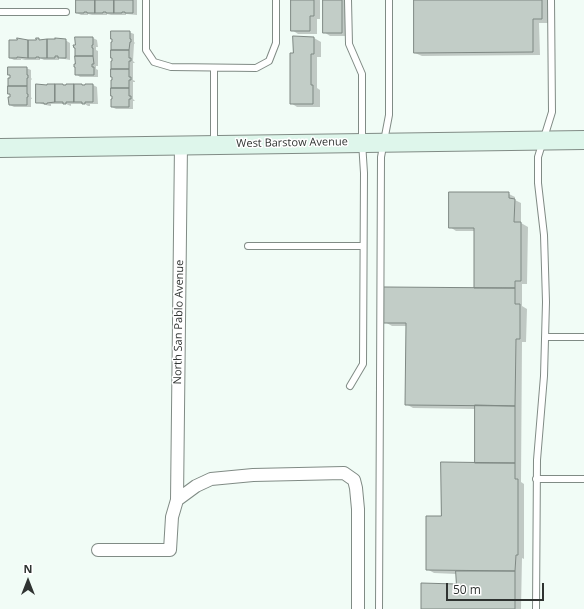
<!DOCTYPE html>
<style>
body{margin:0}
#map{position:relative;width:584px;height:609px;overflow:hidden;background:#f1fcf6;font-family:"Open Sans",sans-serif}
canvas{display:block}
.north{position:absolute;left:8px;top:561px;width:40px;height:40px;-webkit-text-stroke:3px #fff;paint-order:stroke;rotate:0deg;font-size:11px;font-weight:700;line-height:16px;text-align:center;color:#2f3331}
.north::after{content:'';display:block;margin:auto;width:14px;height:18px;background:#2f3331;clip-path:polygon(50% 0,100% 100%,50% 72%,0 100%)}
.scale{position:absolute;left:446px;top:583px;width:98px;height:18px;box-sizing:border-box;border:2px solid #2f3331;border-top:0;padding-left:5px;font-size:12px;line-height:14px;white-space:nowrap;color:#2f3331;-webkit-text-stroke:3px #fff;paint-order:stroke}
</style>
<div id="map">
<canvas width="584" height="609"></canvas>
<div class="north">N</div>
<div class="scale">50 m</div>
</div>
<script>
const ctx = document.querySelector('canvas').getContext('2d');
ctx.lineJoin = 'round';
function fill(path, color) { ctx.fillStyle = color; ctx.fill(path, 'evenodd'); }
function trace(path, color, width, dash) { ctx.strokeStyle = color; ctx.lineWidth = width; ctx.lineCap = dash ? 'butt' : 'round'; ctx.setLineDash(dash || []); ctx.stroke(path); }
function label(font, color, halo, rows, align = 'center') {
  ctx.font = font + ' "Open Sans",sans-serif'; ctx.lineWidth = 3; ctx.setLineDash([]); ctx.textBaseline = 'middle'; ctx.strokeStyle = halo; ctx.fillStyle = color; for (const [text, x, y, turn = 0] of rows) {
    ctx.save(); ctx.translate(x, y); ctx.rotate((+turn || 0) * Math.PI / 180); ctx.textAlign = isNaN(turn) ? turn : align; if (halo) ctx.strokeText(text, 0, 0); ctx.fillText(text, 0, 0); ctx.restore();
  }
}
const shadow = new Path2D(`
 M77,0H137V15L126,14V15H111L107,14V15H92L88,14V15H81L77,13Z
 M292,0H320V19H317V34H298L292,30Z
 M324,0H348V36H330L324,32Z
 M415,0H548V23H539L540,55L422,56L415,53Z
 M129,32L134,34V42L135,43L134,44L133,61L135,63H133V80L135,81V82H133V99L135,101H133V109H116L112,107L113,78Z
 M294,37L314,38L321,42V57H317V88L320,90V107H297L291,103Z
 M76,38H93L97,40L98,47H96V50L98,51V66H96V69L98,70V77H80L76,74Z
 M38,39L41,41L65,40L70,43V60L59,58V60H44L40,58V60H25L21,59V60H14L10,58L22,41H37Z
 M26,68L31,70V78L32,79L31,80V97L32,99H31V107H14L10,105L11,95L9,94L11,76L9,75Z
 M82,85L84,86L93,85L97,87L98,104H90V106H88L85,104H71V106L66,104H51V106H50L42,104L37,102L65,86Z
 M509,194L515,197V200L521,203V223L528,227L527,284H522V306L527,309L526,342H522L521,482L524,484V559L522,558L521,609H422L457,585V574L434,573L427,569L442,517L476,464V409L413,408L406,404L407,326H392L385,322L475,289V231H456L450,227Z`);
const building = new Path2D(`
 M76,0H95V13H87V12H84V13H76Z
 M95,0H114V13H106V12H103V13H95Z
 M114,0H133V13H125V12H122V13H114Z
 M291,0H314V16H310V31H291Z
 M323,0H342V33H323Z
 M414,0H542V19H533V52L414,53Z
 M111,31H130V39H131V42H130L129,50H111V42H112V39H111Z
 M293,36L314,37V54H311V85H313V104H290V53H293Z
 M75,37H93V45H92V48H93V56H75V48H74L73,45H75Z
 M17,38L28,40V58L17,57V58H9V40H17Z
 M36,38H39V40L47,39V58H39V57H36V58H28V40H36Z
 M55,38L66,39V58H58V56H55V58H47V39H55Z
 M111,50H129V58H131V61H129V69H111V61H112V58H111Z
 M75,56H93L94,64H92V67H94V75H75V67H74V64H75Z
 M8,67H27V75H28V78H27V86H8V78H10V75H8Z
 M111,69H129V77H131V80H129V88H111V80H112V77H111Z
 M36,84L47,85V84H55V102L47,103V104H44V103H36Z
 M55,84H63V85H66V84H74V102H66V104H63V102H55Z
 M74,84H82V85H85V84H93V102H85V104H82V102H74Z
 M8,86H27V94H28V97H27V105H9L8,97H10V94H8Z
 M111,88H129V96H131V99H129V107H111V99H112V96H111Z
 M449,192H509V198L515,199L514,222H521V281H515V288H474V228H449Z
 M384,287L515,288V304H520V339H516L515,406L405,405L406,323H384Z
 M475,405L515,406V463H475Z
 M441,462L515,463V479H518V555H516L515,571L426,570V516H441Z
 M456,571H515V609H421V583L456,584Z`);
const lane = new Path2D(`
 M146,0V50L154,62L171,67L256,68L269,61L276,43V0
 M348,0L349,44L362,74V142L364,173L363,364L350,386
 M0,12H66
 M214,68V144
 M248,246H363
 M546,337H584
 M536,479H584
 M379,609L381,157L389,115V0
 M536,609L537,460L544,376L546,302L544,235L538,183V157L552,112L551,0`);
const street = new Path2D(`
 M177,500L181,144
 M98,550H170L172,517L177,500L196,486L211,479L253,475L344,473L354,480L356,488L358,509V609`);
const secondary = new Path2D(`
 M0,148L584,140`);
const streetNames = [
 ["West Barstow Avenue",292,143,-1],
 ["North San Pablo Avenue",179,322,-89]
];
fill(shadow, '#0003');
fill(building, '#c2cdc7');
trace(building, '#7e8883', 1);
trace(lane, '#808b85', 8);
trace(street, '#808b85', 14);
trace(secondary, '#808b85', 20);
trace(lane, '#fff', 6);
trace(street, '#fff', 12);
trace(secondary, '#def6eb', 18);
label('11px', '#2f3331', '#fff', streetNames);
</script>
